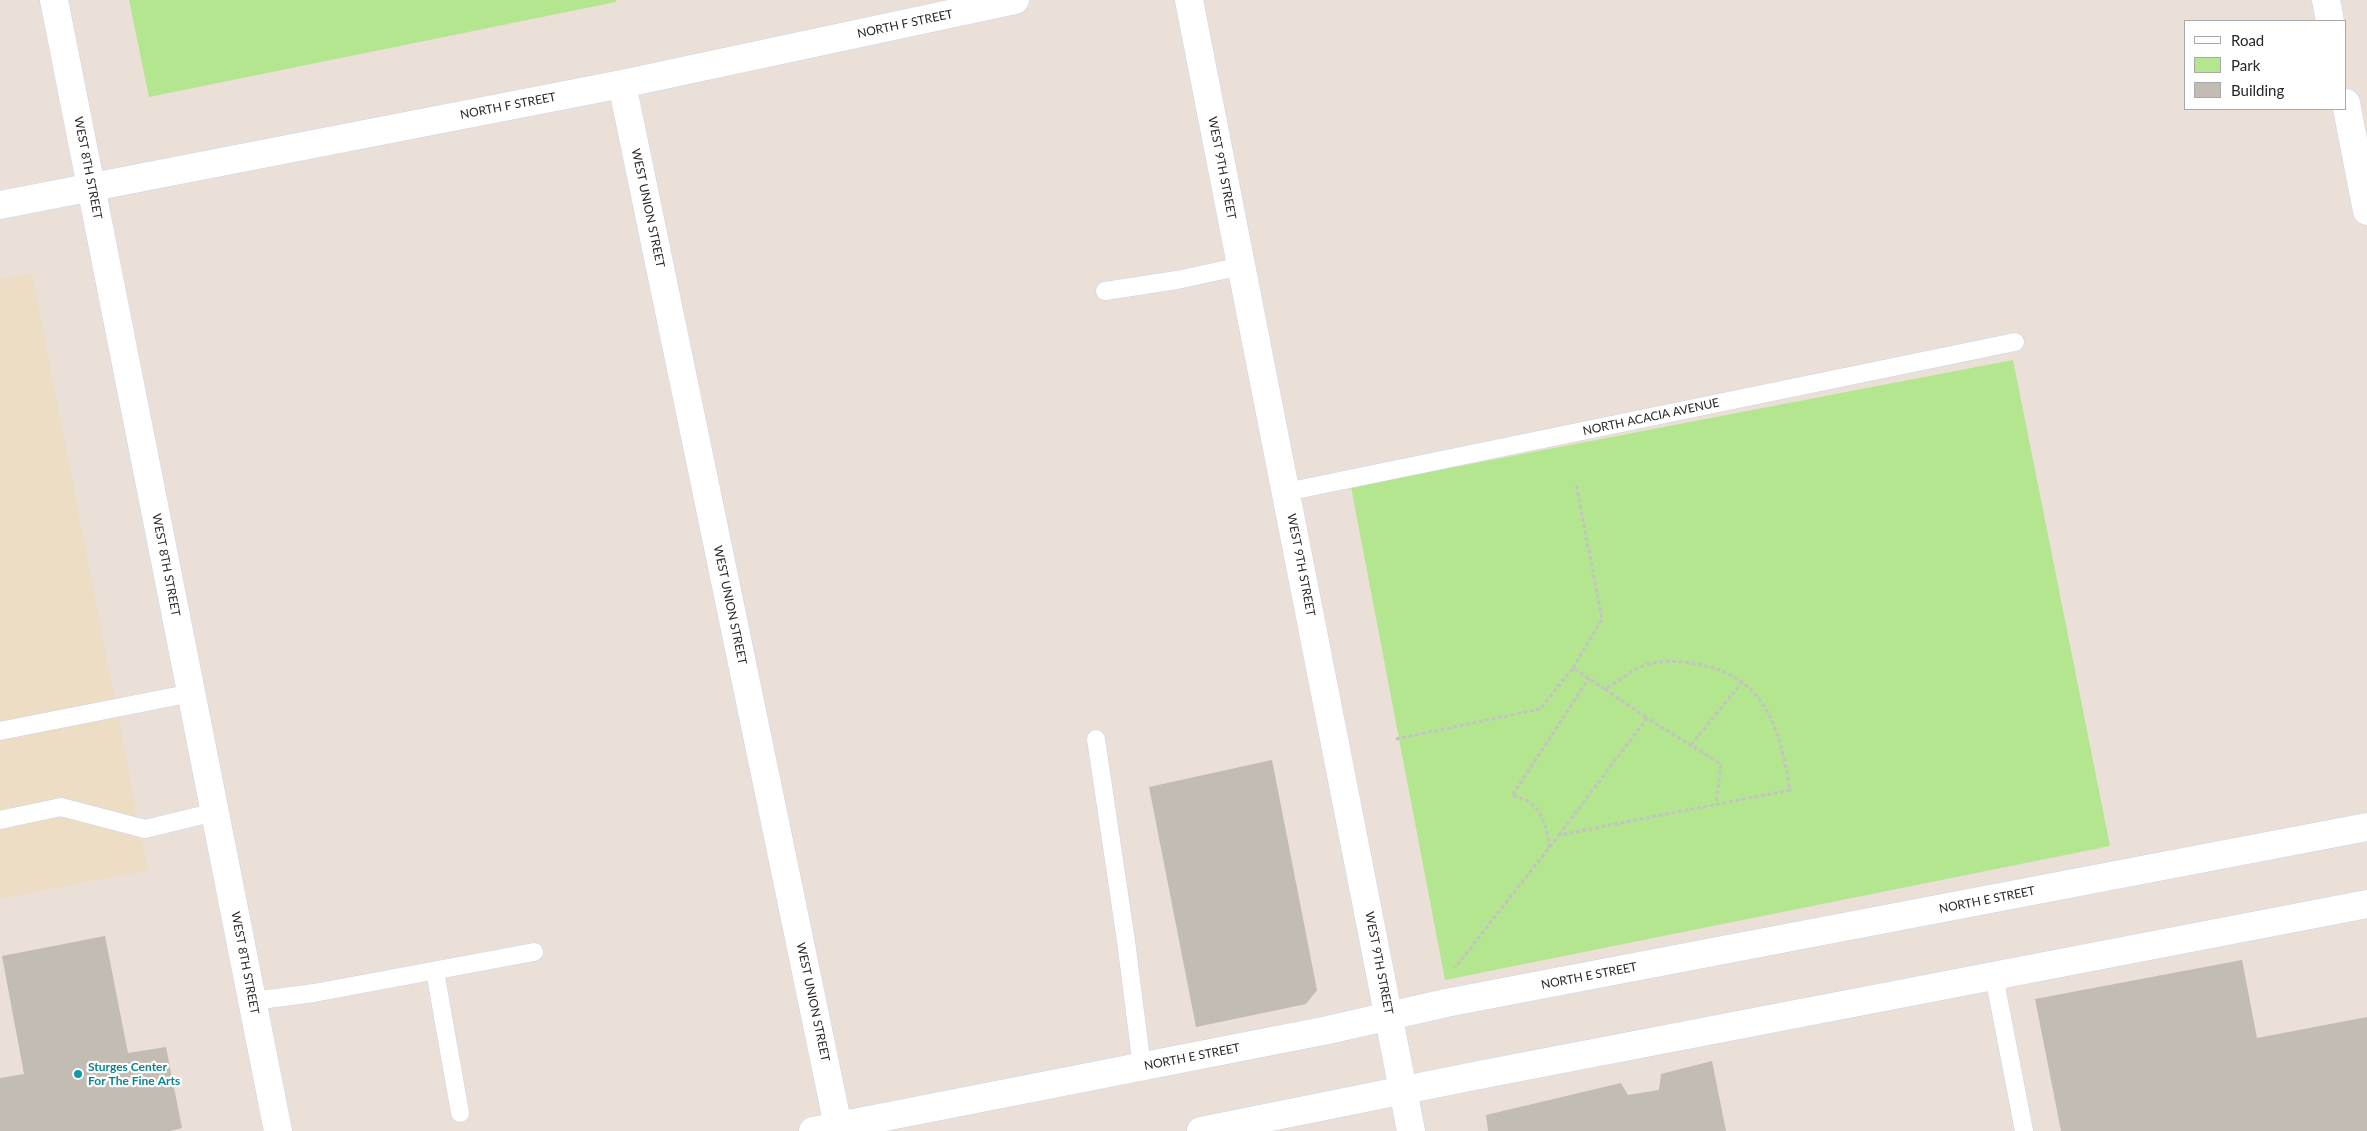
<!DOCTYPE html>
<style>
body{margin:0}
#map{position:relative;width:2367px;height:1131px;overflow:hidden;background:#ebe0d7;font-family:Lato,sans-serif}
canvas{display:block}
.legend{position:absolute;left:2184px;top:20px;width:162px;height:90px;box-sizing:border-box;background:#fff;border:1px solid #a9a9a9;margin:0;padding:6px 9px;list-style:none;font-size:15px;color:#272727}
.legend li{display:flex;align-items:center;gap:10px;height:25px}
.legend b{width:25px;border:1px solid #a9a9a9}
</style>
<div id="map">
<canvas width="2367" height="1131"></canvas>
<ul class="legend">
<li><b style="height:6px;background:#fff"></b>Road</li>
<li><b style="height:14px;background:#b4e68f"></b>Park</li>
<li><b style="height:14px;background:#c2bcb3"></b>Building</li>
</ul>
</div>
<script>
const ctx = document.querySelector('canvas').getContext('2d');
ctx.lineJoin = 'round';
function fill(path, color) { ctx.fillStyle = color; ctx.fill(path, 'evenodd'); }
function trace(path, color, width, dash) { ctx.strokeStyle = color; ctx.lineWidth = width; ctx.lineCap = dash ? 'butt' : 'round'; ctx.setLineDash(dash || []); ctx.stroke(path); }
function label(font, color, halo, rows, align = 'center') {
  ctx.font = font + ' Lato,sans-serif'; ctx.lineWidth = 4.5; ctx.setLineDash([]); ctx.textBaseline = 'middle'; ctx.strokeStyle = halo; ctx.fillStyle = color; for (const [text, x, y, turn = 0] of rows) {
    ctx.save(); ctx.translate(x, y); ctx.rotate((+turn || 0) * Math.PI / 180); ctx.textAlign = isNaN(turn) ? turn : align; if (halo) ctx.strokeText(text, 0, 0); ctx.fillText(text, 0, 0); ctx.restore();
  }
}
const education = new Path2D(`
 M32,273L148,870L0,899V279Z`);
const green = new Path2D(`
 M129,0H616V2L149,97Z
 M2013,360L2110,846L1445,980L1351,487Z`);
const building = new Path2D(`
 M1272,760L1317,990L1306,1004L1196,1027L1149,787Z
 M105,936L128,1053L166,1047L182,1128L170,1131H0V1078L24,1074L2,956Z
 M2242,960L2257,1038L2367,1017V1131H2061L2035,999Z
 M1712,1061L1726,1131H1488L1486,1115L1621,1083L1628,1095L1659,1090L1661,1074Z`);
const path = new Path2D(`
 M1573,668L1602,619L1576,484
 M1605,689L1647,718
 M1396,739L1540,709L1573,668L1605,689C1617,682 1636,667 1648,664C1666,659 1685,662 1702,665C1768,679 1780,732 1790,790L1559,835L1455,968
 M1691,745L1743,681
 M1559,835L1647,718L1721,764L1716,804
 M1549,848C1547,823 1540,800 1512,796L1589,678`);
const service = new Path2D(`
 M1105,291L1177,280L1242,266
 M1286,492L2015,342
 M0,731L192,693
 M1096,739L1126,941L1142,1067
 M0,820L61,807L145,829L215,812
 M435,971L460,1113
 M1994,976L2024,1131
 M253,1001L314,993L534,952`);
const minor = new Path2D(`
 M54,0L278,1131
 M2326,0L2330,21
 M622,84L838,1126
 M2346,103L2367,211
 M0,205L622,84L1015,0`);
const tertiary = new Path2D(`
 M1189,0L1411,1131`);
const secondary = new Path2D(`
 M813,1131L1328,1030L1446,1003L2367,827
 M1201,1131L1474,1076L2367,904`);
const markers = [
 [78,1074,5,"#0f9aa8"]
];
const streetNames = [
 ["NORTH F STREET",905,24,-12],
 ["NORTH F STREET",508,106,-11],
 ["WEST 8TH STREET",88,168,79],
 ["WEST 9TH STREET",1222,168,79],
 ["WEST UNION STREET",648,208,78],
 ["NORTH ACACIA AVENUE",1651,417,-12],
 ["WEST 8TH STREET",166,565,79],
 ["WEST 9TH STREET",1301,565,79],
 ["WEST UNION STREET",730,605,78],
 ["NORTH E STREET",1987,900,-11],
 ["WEST 8TH STREET",245,963,79],
 ["WEST 9TH STREET",1379,963,79],
 ["NORTH E STREET",1589,976,-11],
 ["WEST UNION STREET",813,1002,78],
 ["NORTH E STREET",1192,1057,-11]
];
const cultureNames = [
 ["Sturges Center",88,1067],
 ["For The Fine Arts",88,1081]
];
fill(education, '#eeddc5');
fill(green, '#b4e68f');
fill(building, '#c2bcb3');
trace(service, '#ccd2e2', 19);
trace(minor, '#ccd2e2', 29);
trace(tertiary, '#ccd2e2', 29);
trace(secondary, '#ccd2e2', 29);
trace(path, '#c3c3c3', 3, [4, 2.5]);
trace(service, '#fff', 18);
trace(minor, '#fff', 28);
trace(tertiary, '#fff', 28);
trace(secondary, '#fff', 28);
for (const [x, y, r, color] of markers) { const dot = new Path2D(); dot.arc(x, y, r, 0, 2 * Math.PI); ctx.fillStyle = color; ctx.fill(dot); trace(dot, '#fff', 2); }
label('12px', '#272727', '#fff', streetNames);
label('bold 12px', '#0d838f', '#fff', cultureNames, 'left');
</script>
